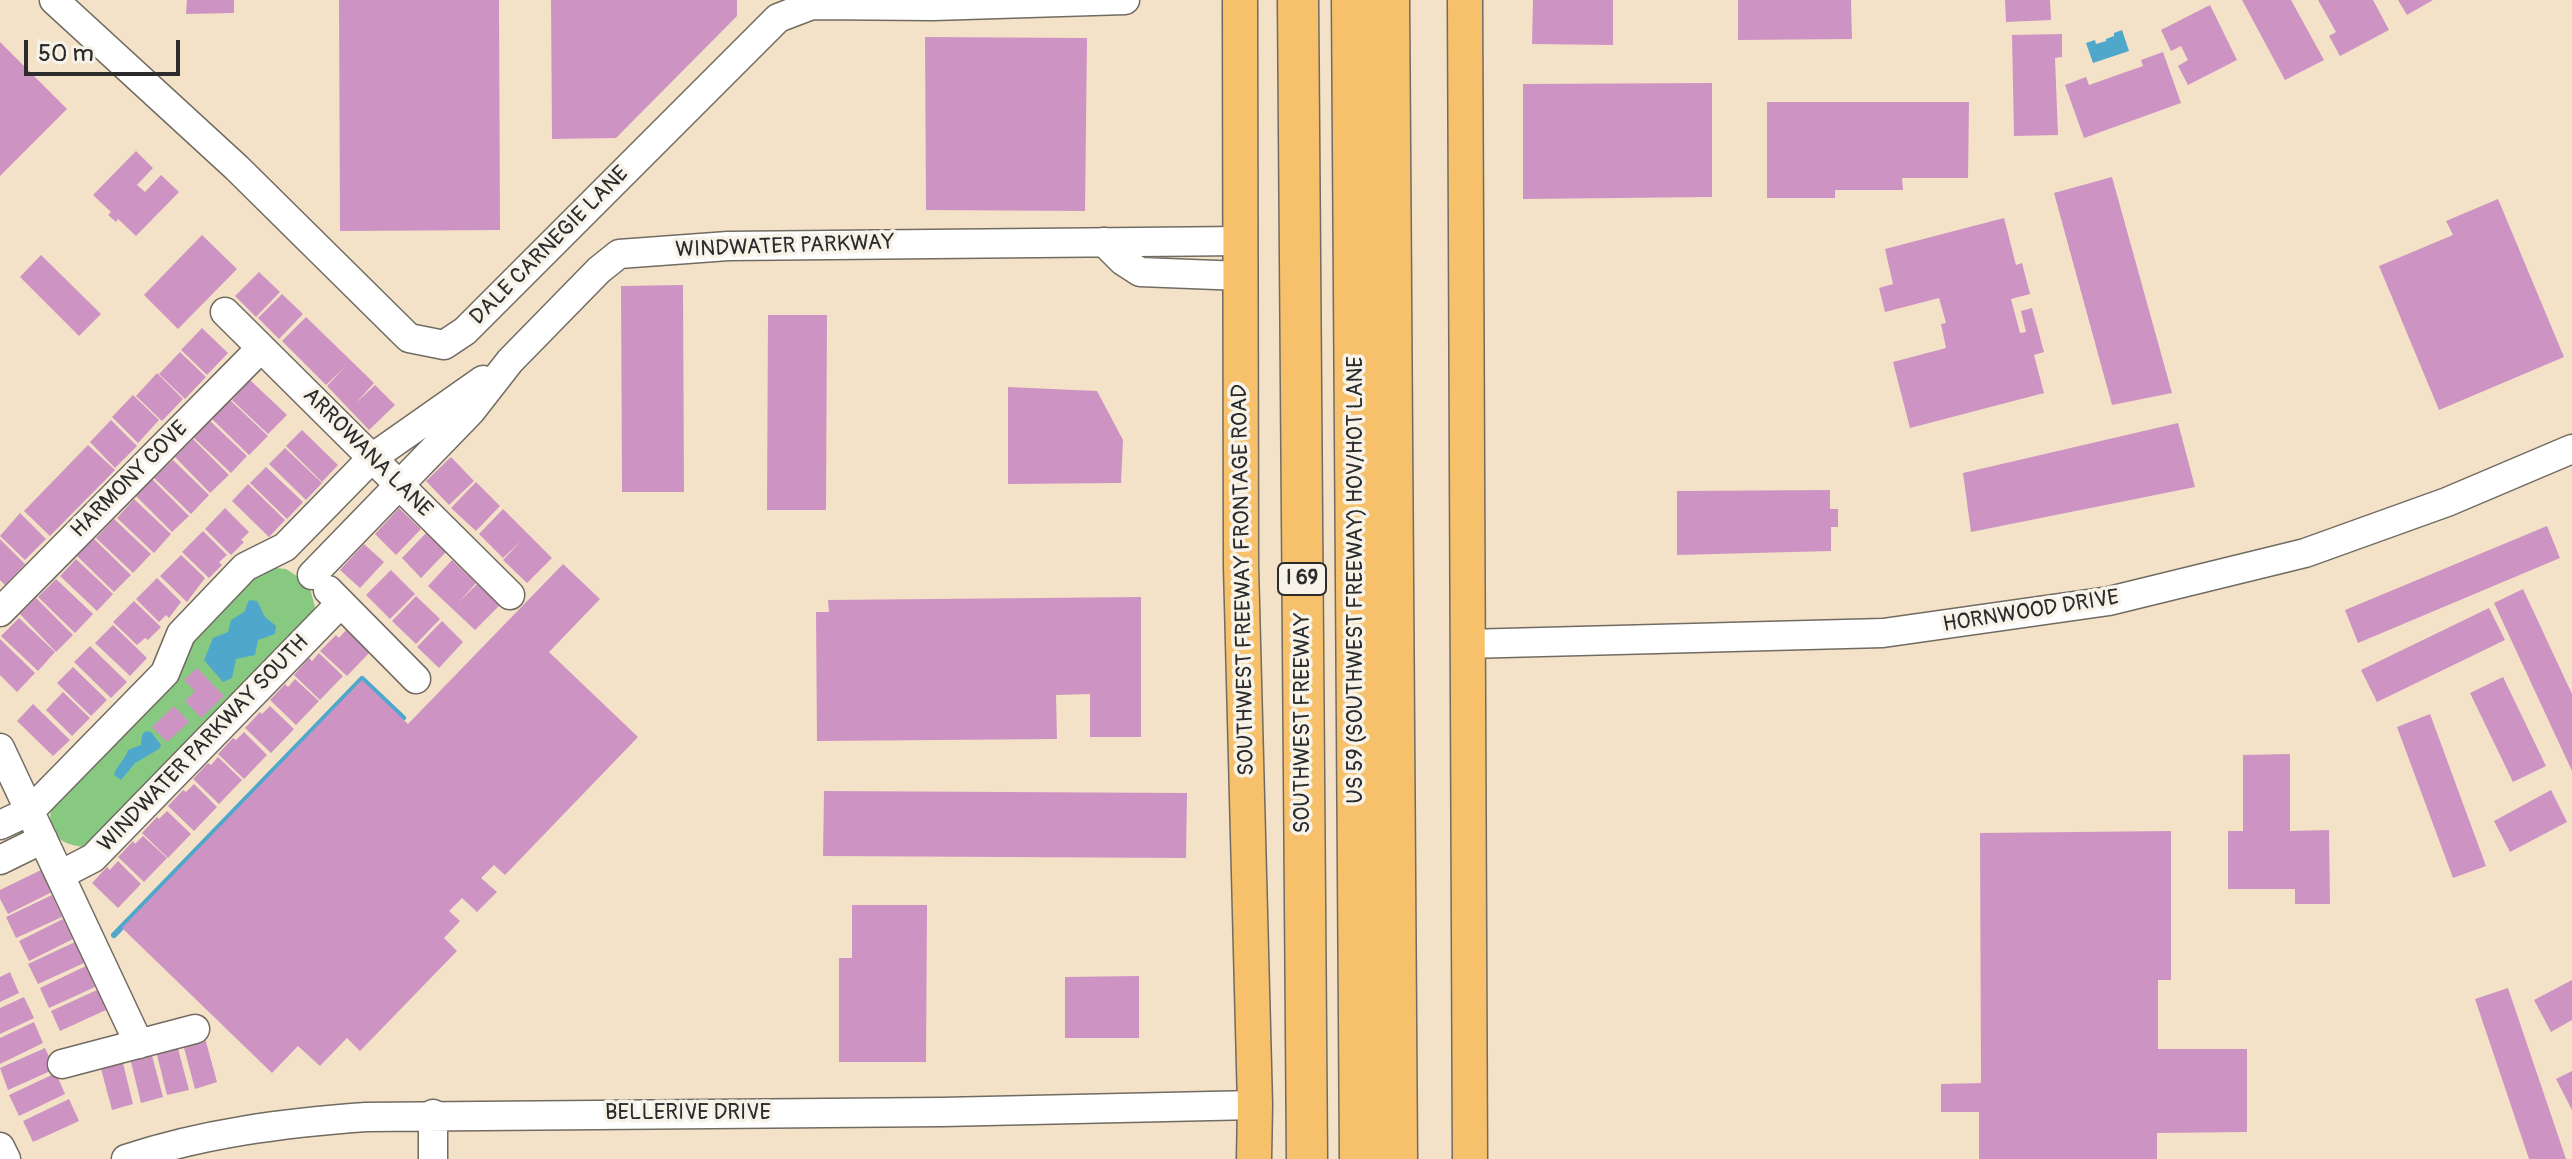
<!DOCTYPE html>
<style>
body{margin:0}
#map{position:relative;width:2572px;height:1159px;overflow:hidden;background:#f3e2c7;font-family:Pangolin,sans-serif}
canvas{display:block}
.scale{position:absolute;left:24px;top:40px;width:156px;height:36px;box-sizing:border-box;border:4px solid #2b2b2b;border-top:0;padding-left:10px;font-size:24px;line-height:28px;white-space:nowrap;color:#2b2b2b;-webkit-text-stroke:6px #f7f3e8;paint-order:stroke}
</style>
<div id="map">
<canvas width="2572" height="1159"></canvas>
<div class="scale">50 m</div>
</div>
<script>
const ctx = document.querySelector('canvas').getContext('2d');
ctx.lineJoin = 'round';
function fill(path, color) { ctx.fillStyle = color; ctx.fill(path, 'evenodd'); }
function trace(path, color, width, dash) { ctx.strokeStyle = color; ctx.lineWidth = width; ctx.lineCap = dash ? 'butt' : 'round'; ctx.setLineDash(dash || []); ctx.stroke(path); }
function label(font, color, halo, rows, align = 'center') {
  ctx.font = font + ' Pangolin,sans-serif'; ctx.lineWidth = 7; ctx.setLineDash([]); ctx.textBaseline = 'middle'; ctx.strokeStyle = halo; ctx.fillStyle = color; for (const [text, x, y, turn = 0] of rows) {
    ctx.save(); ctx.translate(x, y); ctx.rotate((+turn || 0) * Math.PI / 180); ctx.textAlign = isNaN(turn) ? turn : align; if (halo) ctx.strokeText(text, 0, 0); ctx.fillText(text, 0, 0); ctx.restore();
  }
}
const green = new Path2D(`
 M275,568L286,569L309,584L315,607L308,620L88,847C59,846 45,833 52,803L192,638L258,575Z`);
const water = new Path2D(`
 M2122,30L2129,51L2093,63L2086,43L2095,40L2096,44L2106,41V39L2114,36V33Z
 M249,600L257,601L265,617L276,626L275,634L258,640L255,655L236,659L232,678L223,682L204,660L213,638L228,632L231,620L244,612Z
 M146,731L151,732L161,745L159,749L135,763L121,780L114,775C117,765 125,760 128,750L141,745L142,735Z`);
const stream = new Path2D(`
 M114,935L362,679L403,718`);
const building = new Path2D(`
 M187,0H234V13L186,14Z
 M339,0H499L500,230L340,231Z
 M551,0H737V16L616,138L552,139Z
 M1533,0H1613V45L1532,44Z
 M1738,0H1851L1852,39L1738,40Z
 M2005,0H2050L2051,20L2006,22Z
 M2242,0H2291L2324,60L2285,80Z
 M2318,0H2373L2389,30L2340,56L2329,36L2336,32Z
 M2398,0H2433L2407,15Z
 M2210,5L2237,60L2188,85L2178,66L2188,60L2181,46L2171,51L2161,30Z
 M2062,34V57L2055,58L2058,135L2014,136L2012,35Z
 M925,37L1087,38L1085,211L926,210Z
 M0,42L67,109L0,176Z
 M2163,52L2181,103L2084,138L2065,85L2086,77L2089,85L2143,66L2141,60Z
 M1712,83V197L1523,199V84Z
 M1767,102H1969L1968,178H1902L1903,190H1835V198H1767Z
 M136,151L153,168L137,185L145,192L161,175L179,192L136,236L118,219L116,222L108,215L111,212L93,195Z
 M2112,177L2172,393L2112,405L2054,193Z
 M2498,199L2564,357L2439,410L2379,266L2453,235L2446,221Z
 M2004,218L2016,265L2022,263L2030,294L2011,299L2020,333L2026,332L2021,311L2032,308L2044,352L2034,355L2044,393L1910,428L1893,362L1946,348L1941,324L1946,323L1939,298L1885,312L1879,288L1893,284L1885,249Z
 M202,235L237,269L178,329L144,295Z
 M41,255L101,314L79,336L20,277Z
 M259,272L280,292L256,317L235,296Z
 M683,285L684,492H622L621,286Z
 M282,294L303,314L279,339L258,318Z
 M768,315H827L826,510H767Z
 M306,317L374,383L356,403L375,385L395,405L369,430L327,386L345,367L326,385L282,341Z
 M202,328L228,353L207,375L181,350Z
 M180,352L206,377L185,399L159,374Z
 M157,373L183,399L162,421L136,396Z
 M250,380L287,415L268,434L232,400Z
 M1008,387L1097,391L1123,440L1121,483L1008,484Z
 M133,395L159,420L138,443L112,417Z
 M230,400L268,436L249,455L212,419Z
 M111,420L137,446L115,468L90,442Z
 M209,420L247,456L231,473L193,437Z
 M2178,423L2195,487L1971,532L1963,473Z
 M302,430L338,465L322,482L286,446Z
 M193,439L229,475L210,493L175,457Z
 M88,445L115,470L50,536L24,511Z
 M285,448L322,483L306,500L269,464Z
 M451,457L474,481L449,505L426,481Z
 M173,460L209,495L191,514L154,478Z
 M266,467L303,502L287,519L250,483Z
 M152,479L189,516L172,532L135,495Z
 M476,482L500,506L476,531L451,508Z
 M248,484L285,520L269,537L232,501Z
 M1830,490V509H1838V527H1831V551L1677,555V491Z
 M134,499L171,534L154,553L117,518Z
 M225,508L249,532L241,540L244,542L231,555L205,529Z
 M399,508L421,529L396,555L375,534Z
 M503,509L552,558L527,583L503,560L521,541L503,558L479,534Z
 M20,513L46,539L25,560L0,536Z
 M114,519L151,554L133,573L96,538Z
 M2547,526L2560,558L2358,643L2345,610Z
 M203,531L227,555L219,562L222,565L209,578L182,552Z
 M426,533L446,552L421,578L402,558Z
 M0,539L25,564L5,585L0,580Z
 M94,539L131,575L114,592L77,556Z
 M364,544L384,562L360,588L340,570Z
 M181,555L205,578L187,602L160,576Z
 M76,559L113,594L97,611L60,576Z
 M452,560L476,583L458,603L477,584L500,605L475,630L428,586Z
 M563,564L600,599L549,652L638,737L505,875L494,865L481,878L497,892L477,912L462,898L449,911L460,921L444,938L457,951L360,1051L347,1038L320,1066L298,1046L272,1073L122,928L362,680L408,724Z
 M391,570L415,594L390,619L366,595Z
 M157,578L181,602L169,618L166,615L159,622L136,599Z
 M56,579L93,614L75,633L38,597Z
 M2523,589L2572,694V771L2494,603Z
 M416,596L440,619L416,644L392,621Z
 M1141,597V737H1090V694L1056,695L1057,739L817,741L816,612H829L828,600Z
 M36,598L73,635L56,652L20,614Z
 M134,601L161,627L148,640L145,638L137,645L113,622Z
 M2489,608L2505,640L2377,702L2361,670Z
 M19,618L55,652L38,671L1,636Z
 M442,621L463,642L439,668L417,647Z
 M113,625L147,658L130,676L95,643Z
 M346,630L370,652L347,676L320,651L336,635L339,638Z
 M0,639L35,673L17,692L0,675Z
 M90,646L127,682L111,698L74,662Z
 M319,653L343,676L320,700L294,675L309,658L312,661Z
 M73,667L107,700L91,716L57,683Z
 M197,668L224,696L201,718L185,701L195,691L184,680Z
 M2503,677L2546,766L2513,782L2470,693Z
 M295,679L319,701L296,725L270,700L285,684L288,687Z
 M63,692L90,718L72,736L46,710Z
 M33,704L70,740L53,756L17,721Z
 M174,706L189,722L167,742L152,727Z
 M270,706L294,729L271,753L245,728L260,712L262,714Z
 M2430,714L2486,866L2453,878L2397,727Z
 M244,732L267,755L244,779L218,754L233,738L236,740Z
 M2290,754V831L2329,830L2330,904H2295V889H2228V831H2243V755Z
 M218,757L242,780L219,804L193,779L208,763L211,765Z
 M194,784L217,807L194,831L168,806L183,790L186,792Z
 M2551,790L2567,822L2510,852L2494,821Z
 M824,791L1187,793L1186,858L823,856Z
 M167,811L191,834L168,858L142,833L157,817L159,819Z
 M2171,831V980H2158V1049H2247V1132L2157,1133V1159H1979V1112H1941V1084L1981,1083L1980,833Z
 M143,836L167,858L144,882L118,857L133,841L135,844Z
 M118,861L141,884L118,908L92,883L107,867L110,870Z
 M41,870L52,892L8,914L0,899V890Z
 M52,895L62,917L16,938L6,917Z
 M852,905H927L926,1062H839V958H852Z
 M63,919L73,939L29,961L19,941Z
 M75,942L84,963L38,984L28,964Z
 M86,966L95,987L49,1008L40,988Z
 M10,972L19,993L0,1002V977Z
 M1139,976V1038H1065V977Z
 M2572,980V1020L2551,1032L2534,1000Z
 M2508,988L2566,1159H2529L2475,999Z
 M97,990L106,1010L60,1031L51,1011Z
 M24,997L34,1018L0,1034V1008Z
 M34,1022L43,1043L0,1064V1038Z
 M205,1038L217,1082L195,1089L183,1044Z
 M177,1045L189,1090L167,1095L156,1051Z
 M45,1048L55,1069L8,1090L0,1068Z
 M151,1052L163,1097L141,1103L130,1058Z
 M122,1059L133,1104L112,1110L100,1065Z
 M2572,1071V1110L2556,1079Z
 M56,1073L65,1094L19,1116L9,1095Z
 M69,1099L79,1121L33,1142L23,1121Z`);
const minor = new Path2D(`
 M54,0L237,168L409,338L444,345L465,331L778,18L812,5L933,6L1125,0
 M1104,242L1123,261L1140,272L1242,276
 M225,312L510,595
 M312,575L471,411L510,361L599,270L619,254L728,246L1241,241
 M328,590L416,679
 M0,612L261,348
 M1466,644L1883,633L2109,601L2305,553L2447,502L2572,449
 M0,748L139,1044
 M0,825L30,811L165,673L181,634L245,567L285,547L372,458L483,380
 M0,860L43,839
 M60,875L93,858L341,603
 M62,1064L195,1029
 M0,1147L6,1159
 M126,1159C204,1133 284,1123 366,1117L942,1112L1255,1105
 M433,1159V1114`);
const major = new Path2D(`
 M1240,0L1241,566L1255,1105L1254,1159
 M1465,0L1470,1159`);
const highway = new Path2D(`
 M1298,0L1307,1159
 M1352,0L1360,1159
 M1389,0L1397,1159`);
const shields = [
 [1302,579,48]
];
const shieldNames = [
 ["I 69",1302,579]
];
const streetNames = [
 ["DALE CARNEGIE LANE",550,246,-45],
 ["WINDWATER PARKWAY",785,247,-2],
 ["ARROWANA LANE",367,453,45],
 ["HARMONY COVE",130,480,-45],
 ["SOUTHWEST FREEWAY FRONTAGE ROAD",1244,580,-91],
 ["US 59 (SOUTHWEST FREEWAY) HOV/HOT LANE",1356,580,-90],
 ["HORNWOOD DRIVE",2031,612,-9],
 ["SOUTHWEST FREEWAY",1303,723,-90],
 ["WINDWATER PARKWAY SOUTH",204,744,-46],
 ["BELLERIVE DRIVE",688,1113]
];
fill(green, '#88c981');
fill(water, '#4fa8cc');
trace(stream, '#4fa8cc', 6);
fill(building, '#cd94c3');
trace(minor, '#716b62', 31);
trace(major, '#716b62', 37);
trace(highway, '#716b62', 43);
trace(minor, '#fff', 28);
trace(major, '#f7c06b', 34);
trace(highway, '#f7c06b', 40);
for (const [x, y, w] of shields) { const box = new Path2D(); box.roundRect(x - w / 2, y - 16, w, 32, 6); ctx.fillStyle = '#f7f3e8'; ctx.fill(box); trace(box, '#2b2b2b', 2); }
label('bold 20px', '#2b2b2b', null, shieldNames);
label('22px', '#2b2b2b', '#f7f3e8', streetNames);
</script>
